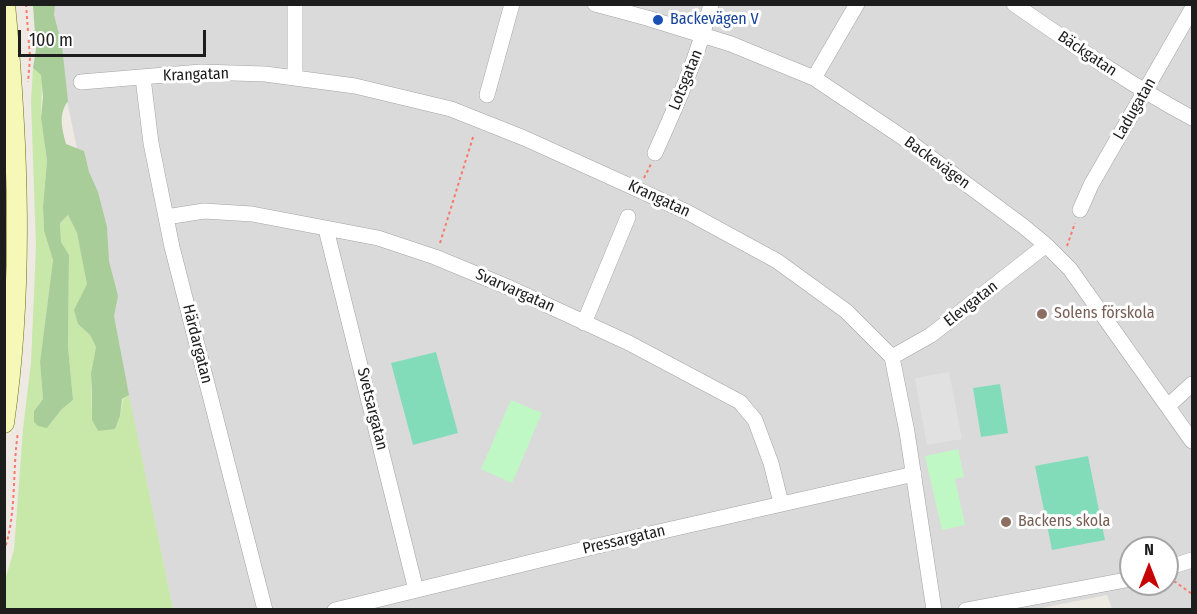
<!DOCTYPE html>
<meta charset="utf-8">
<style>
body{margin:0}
#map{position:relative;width:1197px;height:614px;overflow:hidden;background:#eeeae3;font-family:"Fira Sans Condensed",sans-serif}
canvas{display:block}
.frame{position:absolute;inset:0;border:6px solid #1d1d1d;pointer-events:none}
.north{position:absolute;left:1119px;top:536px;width:60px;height:60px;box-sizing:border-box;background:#fff;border:2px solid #a5a5a5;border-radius:50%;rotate:0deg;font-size:16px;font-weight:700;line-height:24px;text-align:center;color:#1d1d1d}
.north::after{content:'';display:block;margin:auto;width:21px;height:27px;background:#c60404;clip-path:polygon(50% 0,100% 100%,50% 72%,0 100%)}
.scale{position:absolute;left:18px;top:30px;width:188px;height:27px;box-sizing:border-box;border:3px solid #1d1d1d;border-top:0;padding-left:8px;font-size:18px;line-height:21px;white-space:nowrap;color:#1d1d1d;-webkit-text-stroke:4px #fff;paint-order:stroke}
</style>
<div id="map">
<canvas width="1197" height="614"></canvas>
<div class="frame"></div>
<div class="north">N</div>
<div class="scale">100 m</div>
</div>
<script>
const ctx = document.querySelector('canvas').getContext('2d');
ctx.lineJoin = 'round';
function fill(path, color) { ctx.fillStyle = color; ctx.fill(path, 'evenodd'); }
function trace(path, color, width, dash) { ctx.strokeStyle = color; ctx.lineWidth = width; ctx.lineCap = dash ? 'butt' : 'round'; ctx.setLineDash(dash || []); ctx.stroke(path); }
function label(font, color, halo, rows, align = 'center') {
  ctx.font = font + ' "Fira Sans Condensed",sans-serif'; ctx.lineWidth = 6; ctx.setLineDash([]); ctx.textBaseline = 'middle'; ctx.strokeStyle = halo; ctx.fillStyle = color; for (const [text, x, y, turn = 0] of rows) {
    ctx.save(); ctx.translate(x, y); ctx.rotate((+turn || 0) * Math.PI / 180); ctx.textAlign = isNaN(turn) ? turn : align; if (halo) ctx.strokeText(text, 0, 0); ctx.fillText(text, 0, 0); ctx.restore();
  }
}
const residential = new Path2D(`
 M47,5H1192V609H1112L1107,595L1032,610L173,609ZM1131,548H1167V584H1131Z`);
const grass = new Path2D(`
 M33,68L41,75L42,82L41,118L47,161L43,206L44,231L53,260L40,362L43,399L34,411L47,428L62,409L73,400L68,346L69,256L61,242L60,223L68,215L77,233L88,284L78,324L90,335L96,347L91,373L92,420L98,431L115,428L120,416L123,399L129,395L173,609L5,610V580L14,550L23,429L31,362L36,247L31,101Z`);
const forest = new Path2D(`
 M33,5H55L54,15L62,46L68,101C58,115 62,128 66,144L84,151L89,172L98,192L107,227L109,261L118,296L114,316L129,395L122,399L120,416L115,429L98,431L92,420V394L91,373L96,347L90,335L78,324L74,310L87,284L77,233L68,215L60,223L61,242L69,255L68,346L73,400L62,409L47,428L38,426L34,422V411L43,399L40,362L53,260L44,231L43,206L47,161L41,118L43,97L41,75L33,68L36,49Z`);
const park = new Path2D(`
 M511,400L542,413L512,483L481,469Z
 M958,449L964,477L955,479L965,525L942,530L925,456Z`);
const pitch = new Path2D(`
 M436,352L458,433L413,445L391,363Z
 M1000,384L1008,433L981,437L973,388Z
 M1088,456L1105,540L1052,550L1035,466Z`);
const parking = new Path2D(`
 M949,372L962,439L927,445L915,378Z`);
const path = new Path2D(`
 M26,4L30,58L28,82
 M644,178L651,164
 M440,243L474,134
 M1067,246L1075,223
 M4,551C17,514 12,471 18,432
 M1174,581L1192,594`);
const street = new Path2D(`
 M295,4V78
 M595,4L647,18L731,44L814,78L911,143L1023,226L1046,245L1070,269L1192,441
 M1014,4C1072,44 1130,85 1192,118
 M143,78L151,143L172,247L265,610
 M814,78L857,4
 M81,82L201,72L265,74L355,86L451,109L524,138L639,190L687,212L777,261L846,311L892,357L907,432L934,610
 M487,95L512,4
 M655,153C677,104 698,57 711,4
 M1080,210L1091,185L1192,9
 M166,217L204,211L252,214L378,238L435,257L510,288L629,343L740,402L755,420L771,463L781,503
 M326,229L416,590
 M584,323L628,217
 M892,357L931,335L1046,245
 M1168,406L1192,384
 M1167,568L1192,560
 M335,610L597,546L914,474
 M966,610L1131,579`);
const secondary = new Path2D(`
 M4,423C24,284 18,143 5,4`);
const markers = [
 [658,20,6,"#1a4fb4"],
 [1042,314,6,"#8d6e63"],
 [1006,522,6,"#8d6e63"]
];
const transitNames = [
 ["Backevägen V",670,20]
];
const streetNames = [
 ["Bäckgatan",1087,54,34],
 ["Krangatan",196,75,-2],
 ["Lotsgatan",686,80,-68],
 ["Ladugatan",1135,109,-60],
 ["Backevägen",937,163,36],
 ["Krangatan",659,199,25],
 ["Svarvargatan",515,291,24],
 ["Elevgatan",971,304,-38],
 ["Härdargatan",197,344,76],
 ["Svetsargatan",372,409,76],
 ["Pressargatan",624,540,-13]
];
const educationNames = [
 ["Solens förskola",1054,314],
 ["Backens skola",1018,522]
];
fill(residential, '#dbdada');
fill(grass, '#c8e8aa');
fill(forest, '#a8cd99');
fill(park, '#c0f8c5');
fill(pitch, '#82dcb9');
fill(parking, '#e1e1e1');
trace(street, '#a4a4a4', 16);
trace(secondary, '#667107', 21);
trace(path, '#f77a6c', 2, [3, 3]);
trace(street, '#fff', 15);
trace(secondary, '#f5f8b7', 20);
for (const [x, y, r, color] of markers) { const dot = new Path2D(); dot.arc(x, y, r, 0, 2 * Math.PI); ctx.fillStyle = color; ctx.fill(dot); trace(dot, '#fff', 2); }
label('16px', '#164399', '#fff', transitNames, 'left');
label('16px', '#1d1d1d', '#fff', streetNames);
label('16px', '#785e54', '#fff', educationNames, 'left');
</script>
